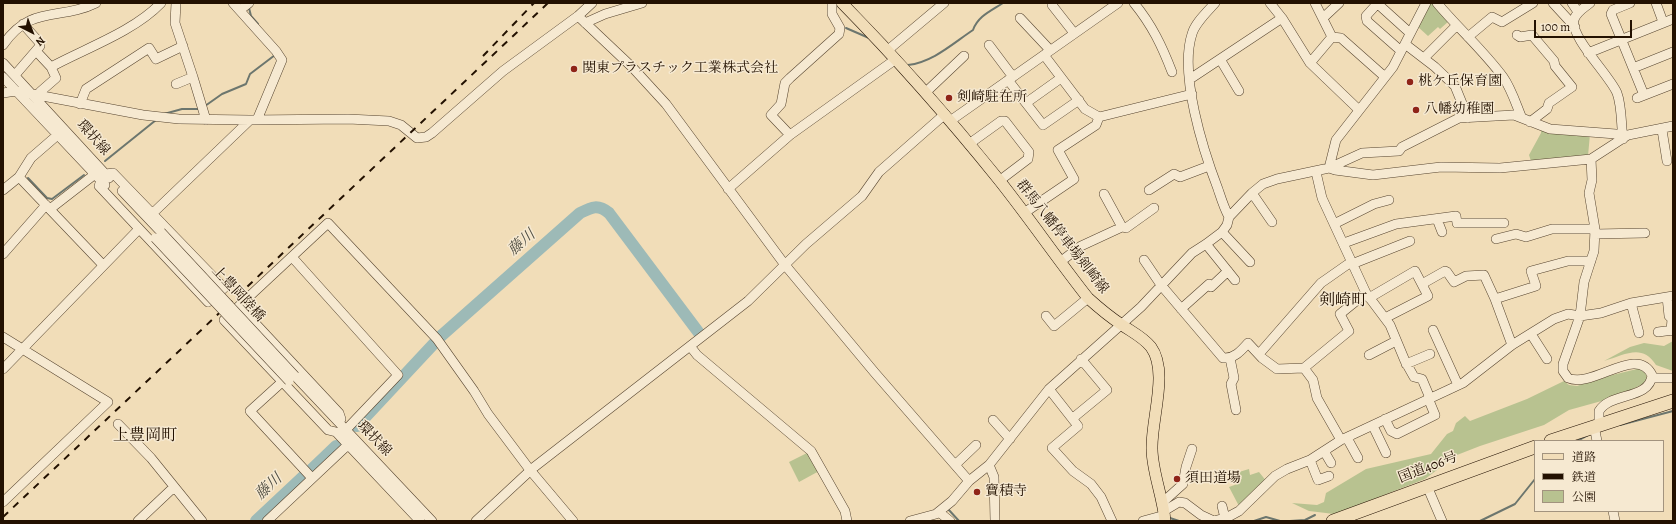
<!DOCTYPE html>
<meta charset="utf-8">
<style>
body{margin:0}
#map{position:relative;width:1676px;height:524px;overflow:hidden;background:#f1ddb8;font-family:Alegreya,"Noto Serif JP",serif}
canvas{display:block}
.frame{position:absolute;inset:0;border:4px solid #231101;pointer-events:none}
.legend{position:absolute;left:1534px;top:440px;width:130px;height:72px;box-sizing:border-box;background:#f6e9d1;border:1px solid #a2937e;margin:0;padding:5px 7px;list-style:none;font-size:12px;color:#231101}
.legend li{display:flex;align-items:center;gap:8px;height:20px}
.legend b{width:20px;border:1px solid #a2937e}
.north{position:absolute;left:12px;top:12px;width:40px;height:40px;-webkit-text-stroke:3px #f6e9d1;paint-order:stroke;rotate:138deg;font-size:11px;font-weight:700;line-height:16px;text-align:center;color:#231101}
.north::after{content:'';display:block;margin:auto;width:14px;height:18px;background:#231101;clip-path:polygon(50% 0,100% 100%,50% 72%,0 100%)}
.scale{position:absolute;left:1534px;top:20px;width:98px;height:18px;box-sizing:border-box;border:2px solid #231101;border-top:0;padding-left:5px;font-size:12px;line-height:14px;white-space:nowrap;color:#231101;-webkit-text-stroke:3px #f6e9d1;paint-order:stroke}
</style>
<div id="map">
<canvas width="1676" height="524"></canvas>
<div class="frame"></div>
<ul class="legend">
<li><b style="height:5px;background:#f1ddb8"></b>道路</li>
<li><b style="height:5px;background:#231101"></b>鉄道</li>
<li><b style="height:11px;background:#b8c290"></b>公園</li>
</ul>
<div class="north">N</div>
<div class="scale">100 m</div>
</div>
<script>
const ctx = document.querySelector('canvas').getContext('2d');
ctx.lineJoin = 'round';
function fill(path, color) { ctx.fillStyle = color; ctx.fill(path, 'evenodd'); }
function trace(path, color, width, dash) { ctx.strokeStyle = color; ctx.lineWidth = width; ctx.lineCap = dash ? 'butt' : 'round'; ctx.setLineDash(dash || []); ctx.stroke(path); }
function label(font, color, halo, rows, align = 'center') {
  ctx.font = font + ' Alegreya,"Noto Serif JP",serif'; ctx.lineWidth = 3; ctx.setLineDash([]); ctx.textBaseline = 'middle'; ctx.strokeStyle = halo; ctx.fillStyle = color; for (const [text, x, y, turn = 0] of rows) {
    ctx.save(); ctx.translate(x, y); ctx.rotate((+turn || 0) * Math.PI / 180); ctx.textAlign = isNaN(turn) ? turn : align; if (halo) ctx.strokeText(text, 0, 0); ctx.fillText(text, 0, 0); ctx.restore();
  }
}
const green = new Path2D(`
 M1430,3H1435L1449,21L1440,29L1438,27L1428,36L1417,26Z
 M1541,129L1590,134L1588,156L1531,161L1529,155L1541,133Z
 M1673,341V371L1656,365C1642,343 1625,355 1604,361L1630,347L1644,343L1664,346Z
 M1641,368L1646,373L1647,379L1643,384L1616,397L1569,410L1544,425L1480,446L1457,455L1425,479L1343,511L1333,514L1326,513L1309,511L1292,503L1317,505L1324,502L1326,493L1366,469L1431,454L1447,434L1453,431L1456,423L1465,416L1470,421L1527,399L1564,381L1569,385L1577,386L1596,379Z
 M809,452L821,470L799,482L789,462Z
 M1249,469L1250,475L1259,472L1267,482L1240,508L1229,487L1240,483L1239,472Z`);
const stream = new Path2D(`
 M249,8L251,16L258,24
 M846,28L869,38
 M908,65C933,62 952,44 973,30C978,16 991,11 1003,3
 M205,106L222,94L246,84L250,74L275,55
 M164,114L182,109H199
 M105,161L156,120
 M28,178L47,198L52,199L84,175
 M1620,425L1673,411
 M1577,441L1588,435
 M948,509L959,521
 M1170,518L1179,521
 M1254,521L1266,517L1280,521
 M1290,521L1305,520L1315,515
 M1355,521H1358
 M1480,521L1515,504L1535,479`);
const river = new Path2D(`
 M357,426L441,336L580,213C592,207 598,204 609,213L699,333
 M312,469L336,446
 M256,521L304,476`);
const minor = new Path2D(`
 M176,3L175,23L193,77L176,84
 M233,3L276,51L282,60L257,120
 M1134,3C1152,25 1162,46 1172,72
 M1215,3C1207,12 1195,23 1192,34C1179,74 1203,150 1218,189C1221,198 1224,208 1229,217
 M1270,3L1282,18L1310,63L1359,110
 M1315,3L1332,37
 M1437,3C1458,28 1483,50 1503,77C1511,88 1516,104 1521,116
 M1553,3L1575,27
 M1572,3L1578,12
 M1590,3C1584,8 1576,12 1574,20C1570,37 1610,76 1617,93C1622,106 1621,125 1623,139
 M1630,3L1613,10L1611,14L1644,95
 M1656,3L1663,22
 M1052,5L1074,33
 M240,10L249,3
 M578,16L633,68L666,104L785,265L875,373L969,481
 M1020,18L1050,50
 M1323,18L1339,3
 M585,23L605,14L642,3
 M1517,35L1520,37L1532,35L1554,61L1555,66L1572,87L1549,103L1547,109L1530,122
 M1468,37L1492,17L1502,22L1533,3
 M1405,44L1435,67L1455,86L1468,118
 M3,45C31,4 60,21 96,3
 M989,45L1013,77
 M888,50L944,3
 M36,51L51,67L56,78L40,92L42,97
 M1401,51L1367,21L1366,16L1376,5H1379L1410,33
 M1588,53L1673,19
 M1044,55L1085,109L1099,117L1192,94
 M1424,58L1456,26
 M1220,59L1239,91
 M3,63L109,178
 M1310,63L1332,37L1341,38L1385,77
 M51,67C86,48 133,32 161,3
 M1633,68L1673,52
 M15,75L40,46L39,42L23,24
 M3,77L105,185
 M193,77L206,120
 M1190,79L1282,18
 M1008,80L1043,125L1079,100
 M926,92L964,56
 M3,93L16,91L143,115L179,119L250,120L348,119L389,121L401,125L417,138L426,137L432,133L503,71L578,16L592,3
 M1637,98L1673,84
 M1026,103L1061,78
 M80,104L86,89L149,48L156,59L183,46
 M950,121L1118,3
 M1662,130L1667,161
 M790,135L771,115L781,104L785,83L790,78L839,34L840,28L832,14V3
 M969,144L1001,121H1005L1029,152L1028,159L999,181
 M1591,159L1592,180L1589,193L1595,229L1594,251L1584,282L1580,316L1563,364V371L1568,378C1593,389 1637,344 1652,375C1650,400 1610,392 1599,411V424
 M1329,168L1362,153L1399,151L1402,147L1459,118L1514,115L1550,129L1616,134L1623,139
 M1329,168L1336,140L1393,67L1426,3
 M1316,172L1322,198L1366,293L1390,325L1405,361L1414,377L1422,379L1430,398
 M19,177L103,265
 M101,181L99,186L208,302L224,288L113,173L106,174
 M728,189L790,135L896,59
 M3,190L19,177L31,158L61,132
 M1149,190L1174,174L1180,177L1209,166
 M122,191L161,232
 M1252,193L1272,222
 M50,209L99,171
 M153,213L250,120
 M1024,213L1074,179L1058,150L1096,125L1099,117
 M1437,219L1442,232
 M1334,224L1374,204L1389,200
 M1122,227L1126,228L1154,208
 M1222,232L1250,262
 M1595,234L1645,233
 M1496,239L1516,234L1526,237L1552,229H1595
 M1344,243L1396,224L1456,216L1457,223H1504
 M1206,244L1235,280
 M3,254L46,205
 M292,257L398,375L340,436
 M1144,260L1161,285L1223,358C1234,359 1241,351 1248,343L1262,358L1277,369L1304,368L1349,331L1340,314L1366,293
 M1060,262L1081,246L1122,227L1104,194
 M1352,264L1410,241
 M1422,284L1445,271L1447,272L1454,282L1466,276L1484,275L1495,299L1512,345
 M1667,297L1669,316L1672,319L1671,331
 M1369,298L1415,271L1428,296L1385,318
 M1495,299L1536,286L1531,271L1568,261H1591
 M1631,303L1639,333
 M239,306L339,413L341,419L339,422
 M1181,309L1209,284L1211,287L1228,271
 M1046,316L1054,326L1088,298
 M1433,330L1458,385
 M1658,332L1673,330
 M1531,334L1547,359
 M3,337L108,402L3,502
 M690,346L697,355L811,451L845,511L847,521
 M1259,354L1321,283L1351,262
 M1369,355L1396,341
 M1230,358L1234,378L1231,384L1236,410
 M1406,364L1430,354
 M1304,368L1313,380L1317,398L1341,440
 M3,369L139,229
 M295,376L432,521
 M1652,378H1673
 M282,382L250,411L312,478
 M1049,389L1078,426L1052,448L1073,471L1091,484L1101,497L1112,521
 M1073,418L1107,390L1081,359
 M1385,419L1391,431L1397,434L1435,415L1428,398
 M993,420L1010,439
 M118,424L151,458L202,521
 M1373,426L1386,453
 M1594,426L1597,441
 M336,432L328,430L224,320L328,223L437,339L474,391L488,414L530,470L573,521
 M336,432L420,521
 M1347,438L1358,458
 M1324,451L1331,463
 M1310,460L1318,480L1329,476
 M955,465L976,445
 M989,465L994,477L995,521
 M1427,486L1442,521
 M1163,502L1183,484L1186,467L1192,449
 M1222,506L1225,518
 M1164,511L1179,502L1185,503L1201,515L1214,521L1228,517L1239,511L1275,476L1287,469L1310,460L1341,440L1463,383L1512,345L1554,319L1568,314L1580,316L1601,313L1631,303L1673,296
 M1613,511L1615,521
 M939,512L950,521
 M138,521L174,487
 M267,521L352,441
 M476,521L533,468L748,301L806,244L862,196L879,172L945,114
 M910,521L936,514L952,501L969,481L989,465L1049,389L1141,307L1192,253L1206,244L1222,232L1227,225L1229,217L1252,193L1263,184L1277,179L1329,168L1335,170L1373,175L1441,167L1500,168L1591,159L1628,135L1673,126
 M1143,521L1165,515`);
const major = new Path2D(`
 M842,3C897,59 949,118 999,180C1030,219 1058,260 1088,298C1099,308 1110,317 1122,325C1132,332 1143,337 1151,347C1169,372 1151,419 1152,449C1152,471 1163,497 1165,521`);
const highway = new Path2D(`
 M1551,441L1673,401
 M1333,521L1535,447`);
const rail = new Path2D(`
 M483,56L534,3
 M3,517L548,3`);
const minorBridge = new Path2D(`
 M161,232L295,376
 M155,238L289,381`);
const markers = [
 [574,69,4,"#8f2418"],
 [1410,82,4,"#8f2418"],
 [949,98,4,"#8f2418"],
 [1416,110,4,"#8f2418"],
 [1177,479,4,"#8f2418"],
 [977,492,4,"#8f2418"]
];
const poiNames = [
 ["関東プラスチック工業株式会社",582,69],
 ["桃ケ丘保育園",1418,82],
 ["剣崎駐在所",957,98],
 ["八幡幼稚園",1424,110],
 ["須田道場",1185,479],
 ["寶積寺",985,492]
];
const streetNames = [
 ["環状線",93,138,48],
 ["群馬八幡停車場剣崎線",1062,237,52],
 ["上豊岡陸橋",238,294,47],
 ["環状線",374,439,46],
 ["国道406号",1428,468,-21]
];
const waterNames = [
 ["藤川",522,243,-41],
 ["藤川",269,487,-43]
];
const quarterNames = [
 ["剣崎町",1343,301],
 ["上豊岡町",145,436]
];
fill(green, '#b8c290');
trace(stream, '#6c766e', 2);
trace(river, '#9dbab7', 12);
trace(minor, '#56442f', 10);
trace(major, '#231101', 12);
trace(highway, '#231101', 14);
trace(minor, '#f6e9d1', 9);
trace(major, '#f1ddb8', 11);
trace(highway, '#f1ddb8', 13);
trace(rail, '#231101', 2, [7, 7]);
trace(minorBridge, '#56442f', 10, []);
trace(minorBridge, '#f6e9d1', 9);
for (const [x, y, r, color] of markers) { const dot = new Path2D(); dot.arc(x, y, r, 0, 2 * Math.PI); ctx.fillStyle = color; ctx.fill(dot); trace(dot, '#f6e9d1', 1.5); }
label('14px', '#231101', '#f6e9d1', poiNames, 'left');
label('14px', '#231101', '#f6e9d1', streetNames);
label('italic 15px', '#4e4c41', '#f6e9d1', waterNames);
label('16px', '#231101', '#f6e9d1', quarterNames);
</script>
